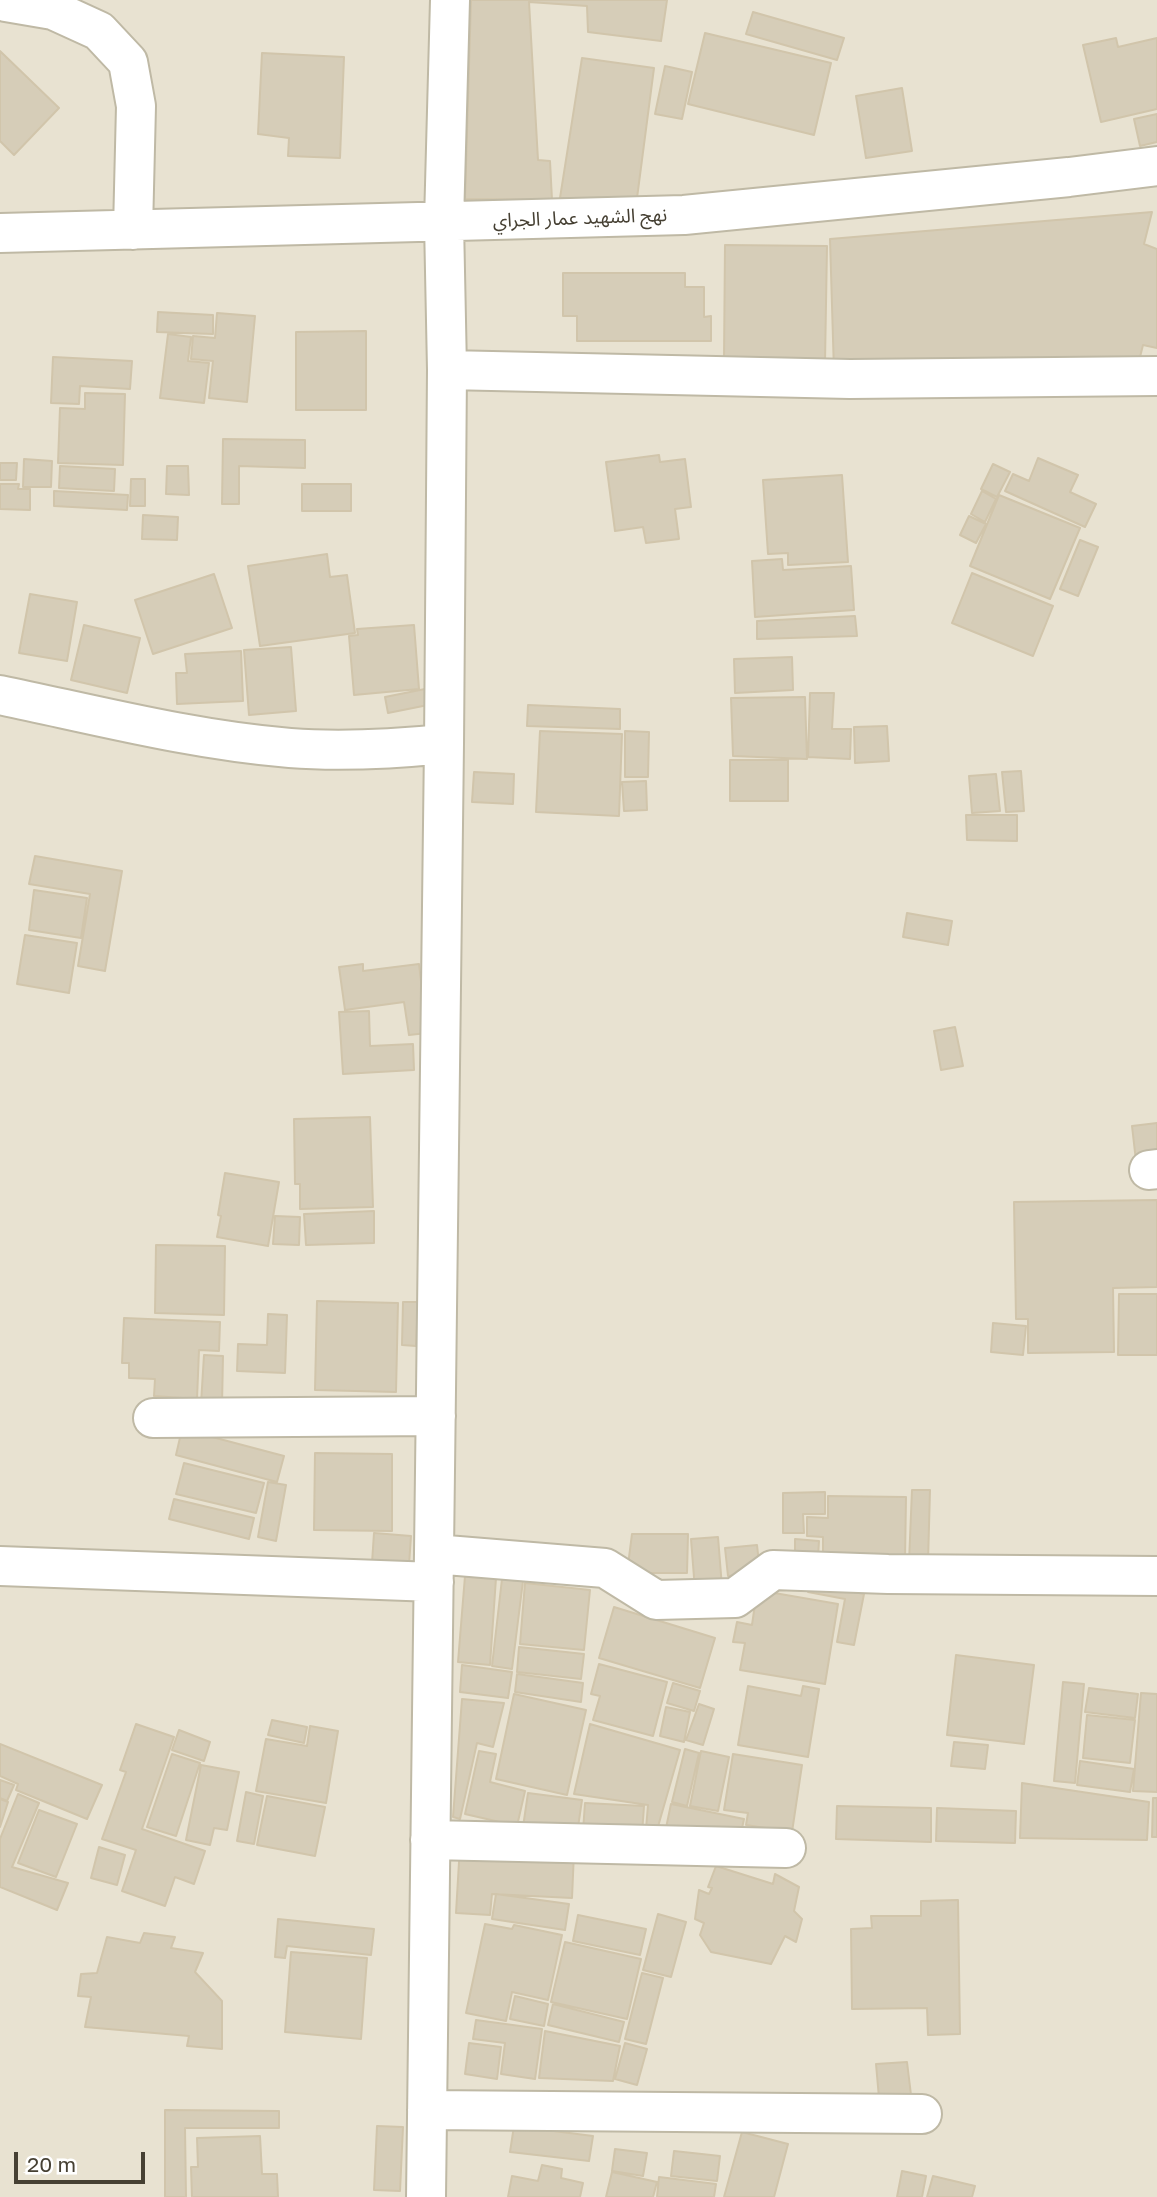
<!DOCTYPE html>
<meta charset="utf-8">
<style>
body{margin:0}
#map{position:relative;width:1157px;height:2197px;overflow:hidden;background:#f3f0e3;font-family:"Golos Text",sans-serif}
canvas{display:block}
.scale{position:absolute;left:14px;top:2152px;width:131px;height:32px;box-sizing:border-box;border:4px solid #464033;border-top:0;padding-left:9px;font-size:21px;line-height:24px;white-space:nowrap;color:#464033;-webkit-text-stroke:5px #fff;paint-order:stroke}
</style>
<div id="map">
<canvas width="1157" height="2197"></canvas>
<div class="scale">20 m</div>
</div>
<script>
const ctx = document.querySelector('canvas').getContext('2d');
ctx.lineJoin = 'round';
function fill(path, color) { ctx.fillStyle = color; ctx.fill(path, 'evenodd'); }
function trace(path, color, width, dash) { ctx.strokeStyle = color; ctx.lineWidth = width; ctx.lineCap = dash ? 'butt' : 'round'; ctx.setLineDash(dash || []); ctx.stroke(path); }
function label(font, color, halo, rows, align = 'center') {
  ctx.font = font + ' "Golos Text","Noto Sans Arabic",sans-serif'; ctx.lineWidth = 5; ctx.setLineDash([]); ctx.textBaseline = 'middle'; ctx.strokeStyle = halo; ctx.fillStyle = color; for (const [text, x, y, turn = 0] of rows) {
    ctx.save(); ctx.translate(x, y); ctx.rotate((+turn || 0) * Math.PI / 180); ctx.textAlign = isNaN(turn) ? turn : align; if (halo) ctx.strokeText(text, 0, 0); ctx.fillText(text, 0, 0); ctx.restore();
  }
}
const residential = new Path2D(`
 M0,0H1157V2197H0Z`);
const building = new Path2D(`
 M471,0H667L661,41L588,32L587,6L529,2L538,160L550,161L552,200L465,199Z
 M753,12L844,38L837,60L746,34Z
 M705,33L831,63L814,135L688,104Z
 M1116,38L1118,47L1157,38V109L1101,122L1083,45Z
 M0,51L59,108L14,155L0,141Z
 M262,53L344,57L340,158L288,156L289,138L258,134Z
 M582,58L654,68L637,198H560Z
 M665,66L692,72L682,119L655,114Z
 M902,88L912,151L866,158L856,96Z
 M1157,114V142L1140,146L1134,119Z
 M1152,212L1144,244L1157,249V348L1143,345L1137,369L834,372L830,239Z
 M725,245L827,246L825,362L724,360Z
 M563,273H685V287H704V317L711,316V341H577V316H563Z
 M158,312L213,315V334L157,332Z
 M217,313L255,316L247,402L209,398L213,361L191,359L193,336L215,338Z
 M366,331V410H296V332Z
 M168,334L191,337L188,361L209,363L204,403L160,398Z
 M53,357L132,361L130,389L80,386L79,404L51,403Z
 M85,393L125,394L123,465L58,463L60,408L85,409Z
 M223,439L305,440V468L239,466V504H222Z
 M659,455L660,462L685,459L691,507L675,509L679,539L646,543L643,527L615,531L606,462Z
 M1038,458L1078,475L1070,492L1096,504L1085,527L1005,491L1013,474L1029,481Z
 M24,459L52,461L51,487H23Z
 M0,463H17L16,480H0Z
 M993,464L1010,472L997,497L981,489Z
 M60,466L115,469L114,491L59,488Z
 M167,466H188L189,495L166,494Z
 M842,475L848,562L788,565V553L768,554L763,480Z
 M131,479H145V506H130Z
 M0,484H19L18,489H30V510L0,509Z
 M302,484H351V511H302Z
 M54,491L128,495L127,510L54,506Z
 M982,491L996,499L985,522L971,514Z
 M999,495L1080,528L1050,599L970,566Z
 M143,515L178,517L177,540L142,539Z
 M969,516L986,524L976,543L960,535Z
 M1080,540L1098,547L1078,596L1060,589Z
 M327,554L330,577L347,575L355,633L260,646L248,566Z
 M782,559L783,570L851,566L854,610L755,617L752,561Z
 M972,573L1053,606L1033,656L952,623Z
 M214,574L232,628L153,654L135,600Z
 M30,594L77,602L67,661L19,653Z
 M855,616L857,636L757,639V621Z
 M84,625L140,638L127,693L71,680Z
 M414,625L419,689L354,695L349,636L358,635L357,629Z
 M291,647L296,711L249,715L244,650Z
 M241,651L243,701L177,704L176,673H187L185,654Z
 M792,657L793,690L735,693L734,659Z
 M425,689L428,705L388,713L385,697Z
 M810,693H834L832,729H851L850,759L808,757Z
 M805,697L807,759L733,756L731,698Z
 M528,705L620,709V729L527,726Z
 M887,726L889,761L855,763L854,727Z
 M540,731L622,734L619,816L536,812Z
 M625,731L649,732L648,777H625Z
 M730,760H788V801H730Z
 M1021,771L1024,811L1006,812L1002,772Z
 M474,772L514,774L513,804L472,802Z
 M996,774L1000,811L972,813L969,776Z
 M646,781L647,810L624,811L622,782Z
 M966,815H1017V841L967,840Z
 M35,856L122,871L105,971L78,966L90,894L29,884Z
 M34,890L87,898L81,938L29,930Z
 M907,913L952,921L948,945L903,937Z
 M25,935L77,943L69,993L17,984Z
 M363,964V971L419,964L427,1033L409,1035L404,1002L345,1010L339,967Z
 M369,1011L370,1046L413,1044L414,1070L343,1074L339,1012Z
 M955,1027L963,1066L941,1070L934,1031Z
 M370,1117L373,1207L300,1209V1184H295L294,1119Z
 M1157,1123V1158L1136,1161L1132,1126Z
 M225,1173L279,1182L268,1246L217,1237L221,1216L218,1215Z
 M1157,1200V1287L1113,1288L1114,1352L1028,1353V1319H1016L1014,1202Z
 M374,1211V1243L306,1245L304,1214Z
 M275,1216L300,1217L299,1245L273,1244Z
 M156,1245L225,1246L224,1315L155,1313Z
 M1119,1294H1157V1355H1118Z
 M317,1301L398,1303L396,1392L315,1390Z
 M403,1302H418L416,1346L402,1345Z
 M268,1314L287,1315L285,1373L237,1371L238,1344L267,1345Z
 M124,1318L220,1322L219,1351L199,1350L197,1399L154,1396L155,1379L129,1378V1363H122Z
 M993,1323L1026,1326L1023,1355L991,1352Z
 M204,1355L223,1356L222,1405L201,1404Z
 M182,1429L284,1456L277,1482L176,1455Z
 M315,1453L392,1454V1531L314,1530Z
 M184,1463L264,1483L256,1513L176,1494Z
 M268,1482L286,1485L276,1541L258,1537Z
 M912,1490H930L928,1562H909Z
 M825,1492V1514H803L804,1533H783V1493Z
 M828,1496L906,1497L905,1560L823,1558V1537L807,1536V1517L828,1518Z
 M174,1499L254,1518L249,1539L169,1519Z
 M374,1533L411,1536L409,1565L372,1563Z
 M632,1534H688L687,1573H627Z
 M718,1537L722,1587L695,1590L691,1539Z
 M795,1539L819,1541L818,1557L795,1555Z
 M757,1545L760,1572L728,1576L725,1548Z
 M465,1576L496,1578L490,1665L458,1662Z
 M502,1579L523,1581L512,1669L492,1666Z
 M525,1583L590,1590L584,1650L520,1644Z
 M810,1583L864,1594L854,1645L837,1642L845,1599L808,1592Z
 M757,1590L838,1604L825,1684L740,1670L745,1643L733,1642L737,1622L752,1625Z
 M614,1607L715,1638L700,1688L599,1658Z
 M519,1647L584,1654L581,1679L517,1672Z
 M956,1655L1034,1665L1024,1744L947,1735Z
 M599,1664L667,1682L653,1736L593,1720L600,1696L591,1694Z
 M462,1665L512,1672L508,1698L460,1692Z
 M517,1674L583,1683L581,1702L515,1692Z
 M1063,1682L1084,1684L1075,1783L1054,1781Z
 M673,1683L700,1691L694,1711L667,1703Z
 M748,1686L801,1696L803,1686L819,1689L808,1757L738,1745Z
 M1089,1688L1138,1694L1135,1718L1085,1712Z
 M1141,1693L1157,1694V1792L1133,1791Z
 M514,1694L586,1710L567,1795L496,1779Z
 M462,1699L504,1703L493,1747L477,1743L460,1819L453,1817Z
 M699,1704L714,1709L703,1745L686,1740Z
 M666,1707L690,1712L684,1742L660,1736Z
 M1087,1715L1135,1720L1130,1763L1083,1758Z
 M272,1720L307,1727L304,1743L268,1735Z
 M136,1724L174,1737L142,1829L205,1851L194,1884L175,1877L165,1906L122,1891L136,1850L102,1839L126,1772L120,1770Z
 M590,1724L680,1750L657,1830L646,1829L648,1805L574,1794Z
 M310,1726L338,1731L326,1803L256,1791L266,1739L307,1746Z
 M179,1730L210,1742L204,1761L172,1750Z
 M954,1742L988,1745L985,1769L951,1766Z
 M0,1744L102,1785L87,1819L16,1790L18,1784L0,1776Z
 M685,1749L699,1753L687,1806L672,1802Z
 M479,1751L496,1754L490,1782L525,1791L517,1826L465,1814Z
 M701,1751L729,1757L718,1811L690,1806Z
 M172,1754L200,1763L176,1836L147,1827Z
 M733,1754L802,1765L792,1832L746,1825L748,1813L724,1810Z
 M1080,1761L1134,1769L1130,1792L1077,1785Z
 M201,1765L239,1772L227,1830L214,1828L210,1845L186,1840Z
 M0,1780L14,1785L7,1801L0,1798Z
 M1022,1783L1149,1802L1147,1840L1020,1838Z
 M246,1792L263,1796L254,1844L237,1841Z
 M528,1793L582,1800L577,1834L523,1827Z
 M18,1794L39,1803L12,1867L68,1883L57,1910L0,1887V1839Z
 M267,1796L325,1807L315,1856L257,1845Z
 M1153,1798H1157V1837H1152Z
 M0,1799L8,1802L0,1827Z
 M585,1803L644,1806L642,1834L583,1831Z
 M671,1804L744,1819L739,1842L666,1828Z
 M837,1806L931,1808V1842L836,1839Z
 M937,1808L1016,1811L1015,1843L936,1841Z
 M39,1810L77,1824L56,1877L18,1863Z
 M460,1845L574,1852L572,1898L492,1894L490,1915L456,1913Z
 M99,1847L125,1855L117,1885L91,1878Z
 M716,1866L773,1884L775,1874L799,1887L794,1911L802,1919L796,1942L785,1936L771,1964L711,1952L700,1935L704,1923L695,1919L699,1890L709,1894L712,1888L708,1887Z
 M496,1894L569,1904L565,1930L492,1919Z
 M958,1900L960,2034L928,2035L927,2008L852,2009L851,1929L872,1928L871,1916H921V1901Z
 M658,1914L686,1922L671,1977L643,1970Z
 M578,1915L646,1929L640,1955L573,1941Z
 M278,1919L374,1929L371,1955L287,1946L285,1958L275,1957Z
 M485,1924L512,1929L514,1925L562,1935L548,2000L512,1992L506,2021L466,2013Z
 M144,1933L175,1937L171,1948L203,1953L195,1972L222,2001V2049L187,2046L189,2036L85,2027L91,1997L78,1996L81,1974L97,1973L107,1937L140,1943Z
 M565,1942L641,1959L627,2019L551,2002Z
 M291,1952L367,1958L361,2039L285,2032Z
 M642,1973L663,1978L646,2044L625,2039Z
 M515,1996L548,2004L544,2026L510,2019Z
 M553,2004L624,2022L619,2042L548,2025Z
 M476,2020L542,2029L535,2079L501,2074L505,2043L473,2039Z
 M545,2031L620,2046L613,2081L539,2078Z
 M469,2043L501,2047L497,2079L465,2074Z
 M625,2043L647,2049L637,2085L615,2079Z
 M907,2062L911,2095L879,2098L876,2064Z
 M165,2110L279,2111V2128H185L186,2197H165Z
 M377,2126L403,2127L400,2191L374,2190Z
 M514,2126L593,2136L589,2161L510,2152Z
 M742,2132L788,2144L774,2197H724Z
 M260,2136L262,2174H277L278,2197H192L191,2167H198L197,2138Z
 M615,2149L647,2153L643,2176L612,2171Z
 M674,2151L720,2156L717,2181L671,2176Z
 M542,2165L562,2169L561,2178L583,2183L580,2197H508L512,2176L538,2181Z
 M902,2171L926,2176L922,2197H897Z
 M612,2172L657,2182L653,2197H606Z
 M933,2176L975,2186L972,2197H927Z
 M659,2177L716,2184L714,2197H657Z`);
const street = new Path2D(`
 M6,2L53,10L99,31L128,62L136,106L133,230
 M0,233L684,215L1069,177L1157,166
 M447,370L850,379L1157,376
 M0,695C96,715 192,740 290,748C341,752 393,749 444,744
 M1149,1170L1157,1169
 M153,1418L436,1416
 M434,1554L605,1568L656,1600L735,1598L773,1570L888,1574L1157,1576
 M0,1566L434,1582
 M430,1840L786,1848
 M427,2110L922,2114
 M426,2197L444,744L447,370L444,222L450,0`);
const streetNames = [
 ["نهج الشهيد عمار الجراي",580,218,-2]
];
fill(residential, '#e8e2d1');
fill(building, '#d6cdb8');
trace(building, '#d1c5ab', 2);
trace(street, '#bfb9a5', 42);
trace(street, '#fff', 38);
label('19px', '#464033', '#fff', streetNames);
</script>
